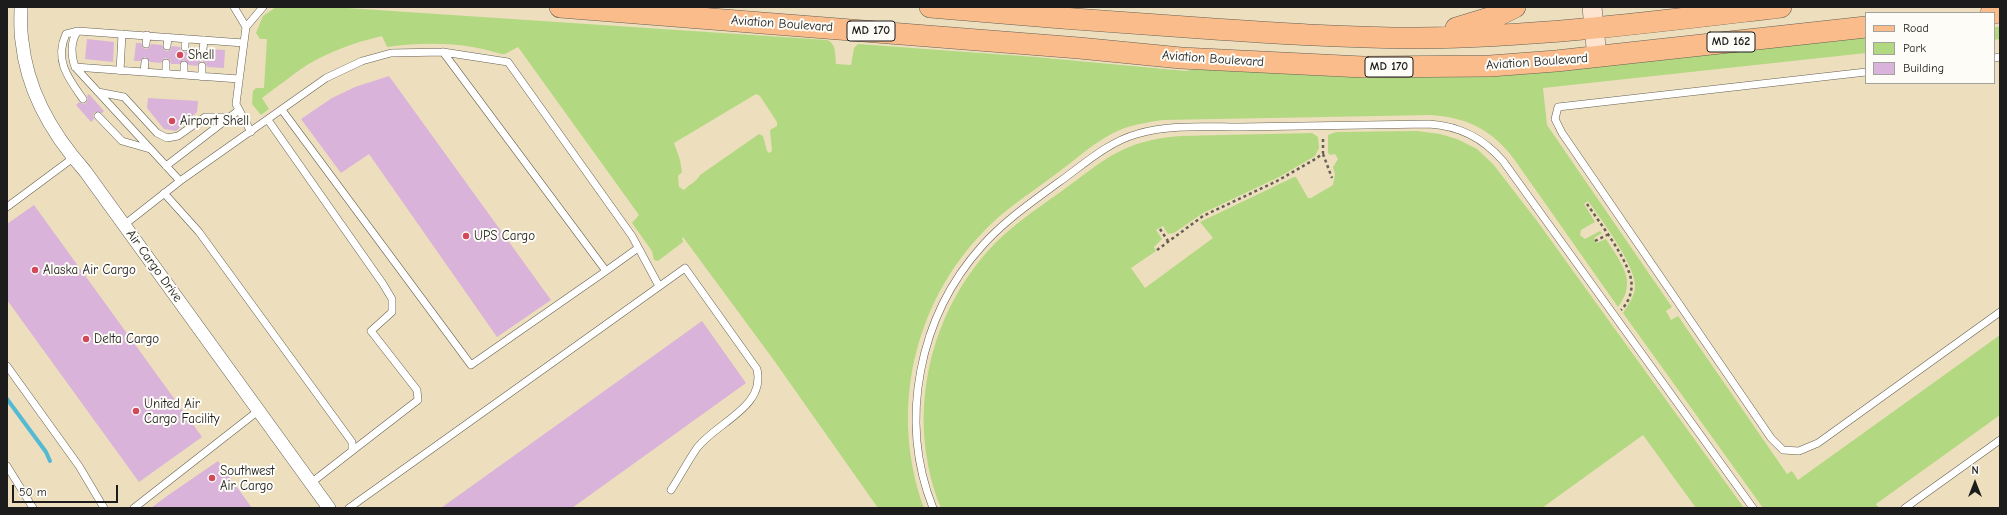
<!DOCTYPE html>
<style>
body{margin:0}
#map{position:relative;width:2007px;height:515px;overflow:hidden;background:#eddfbd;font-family:"Comic Neue",sans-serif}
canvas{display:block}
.frame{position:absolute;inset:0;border:8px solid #1c1c1c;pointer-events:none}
.legend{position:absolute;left:1865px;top:12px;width:130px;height:72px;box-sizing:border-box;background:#fdfcf7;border:1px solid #a3a29f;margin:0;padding:5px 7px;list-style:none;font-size:12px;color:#1c1c1c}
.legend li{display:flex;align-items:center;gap:8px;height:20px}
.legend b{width:20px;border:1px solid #a3a29f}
.north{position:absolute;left:1955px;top:463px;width:40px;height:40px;-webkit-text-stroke:3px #fdfcf7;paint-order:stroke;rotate:0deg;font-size:11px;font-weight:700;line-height:16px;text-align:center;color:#1c1c1c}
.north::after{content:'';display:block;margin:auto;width:14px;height:18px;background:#1c1c1c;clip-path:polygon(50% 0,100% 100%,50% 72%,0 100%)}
.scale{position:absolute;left:12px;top:485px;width:106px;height:18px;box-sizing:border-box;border:2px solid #1c1c1c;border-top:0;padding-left:5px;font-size:12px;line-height:14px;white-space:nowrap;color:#1c1c1c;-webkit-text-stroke:3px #fdfcf7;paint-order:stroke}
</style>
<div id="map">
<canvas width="2007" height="515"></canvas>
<div class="frame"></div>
<ul class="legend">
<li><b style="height:5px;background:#fabc8b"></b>Road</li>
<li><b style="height:11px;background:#b2d881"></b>Park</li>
<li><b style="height:11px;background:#d9b3d9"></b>Building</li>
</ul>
<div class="north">N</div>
<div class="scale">50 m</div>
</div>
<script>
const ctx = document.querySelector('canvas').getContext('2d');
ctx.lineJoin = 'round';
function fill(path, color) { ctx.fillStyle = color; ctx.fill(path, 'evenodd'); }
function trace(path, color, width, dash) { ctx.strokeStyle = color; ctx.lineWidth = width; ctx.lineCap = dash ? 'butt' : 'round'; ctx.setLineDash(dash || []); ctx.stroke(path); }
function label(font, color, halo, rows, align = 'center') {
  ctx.font = font + ' "Comic Neue",sans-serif'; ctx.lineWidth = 4; ctx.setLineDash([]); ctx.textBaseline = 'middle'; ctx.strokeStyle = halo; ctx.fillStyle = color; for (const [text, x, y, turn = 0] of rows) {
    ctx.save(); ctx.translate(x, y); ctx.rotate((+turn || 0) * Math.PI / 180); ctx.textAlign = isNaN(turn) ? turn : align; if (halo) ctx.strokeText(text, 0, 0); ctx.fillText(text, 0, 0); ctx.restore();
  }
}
const green = new Path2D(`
 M276,7H332L827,40C837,44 835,56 836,64L851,65L854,48L858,44L1035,57L1186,71L1195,69L1349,77H1486L1592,67L1866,37V53L1543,88L1547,125L1672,307L1666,311L1671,320L1678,316L1787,474L1792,471L1798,480L2000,335V415L1876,504L1879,508H1763L1623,313C1628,305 1634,297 1635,288C1637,267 1601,219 1588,201L1584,204L1595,222L1581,230L1580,235L1585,239L1600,231L1602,233L1594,238L1596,243L1606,239C1621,263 1638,281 1618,307L1514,159C1491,129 1468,118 1431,115L1163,120C1149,122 1136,124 1122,129C1097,139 1074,161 1052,177C1029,194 1004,210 984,231C913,304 889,412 924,508H878L773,359L683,237L682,238L683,242L658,261L654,260L652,251L632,223L639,215L518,47L505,54H501C463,42 426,42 387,47L382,36C357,42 330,51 307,65C292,75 277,87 262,98L269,109L261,115L252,104L253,91L256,88H264L267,39H260L256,33L263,16ZM756,94L760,96L777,122V126L770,130L772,151L769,153L767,151L763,136L759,134L700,175C696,182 690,184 684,190L679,187L678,176L682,172L680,160L674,143Z
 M1994,27H2000V39L1994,40Z
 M1417,131L1440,134L1457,139L1477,149L1493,164L1537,221L1744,508H1696L1643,435L1542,508H941C906,422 926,321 987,252C1008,228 1035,210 1062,191C1104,160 1124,140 1180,136L1312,133L1318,137L1319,148L1315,156L1279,177L1203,213L1174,233L1168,234L1163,226L1156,230L1162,239L1154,247L1156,251L1131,268L1145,288L1213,238L1200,222L1294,177H1296L1308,198H1311L1333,185L1335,174L1333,167L1338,159L1335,154L1330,155L1328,153V135L1336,132Z`);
const stream = new Path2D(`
 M7,399L46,452L50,461`);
const building = new Path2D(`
 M87,39L114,42L113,62L85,59Z
 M136,43H141L143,48L146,49L150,47L151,44L162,45L164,50L167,51L171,49L172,46L180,47L181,50L185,52L188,51L190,47L198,48L200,53L203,54L207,52L208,49L225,50L224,68L207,67L206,63L202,61L199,62L197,66L189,65L184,60L179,64H171L170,60L166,58L163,59L161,63L150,62L145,57L140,61H134Z
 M389,76L551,300L497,337L369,154L341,173L301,119L332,98L355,87Z
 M89,94L104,111L102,113L95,112L93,115L94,119L91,122L76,105L79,102L83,104L86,103L88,99L87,96Z
 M148,98L198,101L197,112L176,131L164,129L147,108Z
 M34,205L202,437L139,482L7,300V224Z
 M702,321L746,383L572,508H441Z
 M218,461L252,508H151L167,496Z`);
const path = new Path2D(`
 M1323,154L1332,178
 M1587,204C1600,223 1623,253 1630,275C1634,288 1630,301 1621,310
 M1160,229L1168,241
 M1595,241L1607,235
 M1157,250L1203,216L1277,181L1317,158L1323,153V136`);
const lane = new Path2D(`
 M234,7L246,27L263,7
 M246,27L236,104L251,132
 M78,31L66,34C54,60 68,78 83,99
 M146,44L147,35
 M167,46L168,37
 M185,47V39
 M203,49L204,40
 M443,52L606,271L638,248
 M1994,58L2000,57
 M184,65V75
 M75,67L239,79
 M120,71L122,34
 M144,72L145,62
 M1866,72L1558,107L1555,119L1562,133L1771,438L1783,450L1799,451L1818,443L2000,312
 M166,74V63
 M202,77V66
 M98,92L124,97L157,133L167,138L178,136L205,117H229
 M282,110L471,365L606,271
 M98,116L122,141L150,149
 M268,120L383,284L392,299V312L371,331L417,390L418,400L352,451
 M166,166L239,110
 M180,181L75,67C71,56 70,41 78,31L244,43
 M164,193L199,232L352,442V451L311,483
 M7,207L73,158
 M124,225L180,181L326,78L362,61L391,53L443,52L508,62L632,236L659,286
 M7,366L79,466L104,508
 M7,466L33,508
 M134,508L258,411
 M349,508L685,268L757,369C766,407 717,422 697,448C688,461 680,476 671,490
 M933,508C898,420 919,316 982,246C1004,221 1032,202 1059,182C1083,165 1108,142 1137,134C1169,124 1207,127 1240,127C1303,126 1366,125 1429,124C1460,126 1483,138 1503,161L1753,508
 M1905,508L2000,440`);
const street = new Path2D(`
 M21,7C21,18 20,30 22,41C27,91 52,134 85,171L329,508`);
const secondary = new Path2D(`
 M1592,7L1597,57`);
const primary = new Path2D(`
 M560,7L1079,48L1181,58L1363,67L1490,66L1556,61L1866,27
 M930,7C1020,15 1110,22 1200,28C1272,33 1345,38 1418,38C1540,37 1661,21 1781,7
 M1991,13L2000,12
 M1456,28L1499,15L1515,7`);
const markers = [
 [180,55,4,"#d1495b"],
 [172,121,4,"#d1495b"],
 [466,236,4,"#d1495b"],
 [35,270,4,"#d1495b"],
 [86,339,4,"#d1495b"],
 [136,411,4,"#d1495b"],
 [212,478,4,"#d1495b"]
];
const shields = [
 [871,31,48],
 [1731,42,48],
 [1389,67,48]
];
const shieldNames = [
 ["MD 170",871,31],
 ["MD 162",1731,42],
 ["MD 170",1389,67]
];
const streetNames = [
 ["Aviation Boulevard",782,24,4],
 ["Aviation Boulevard",1213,59,4],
 ["Aviation Boulevard",1537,62,-4],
 ["Air Cargo Drive",154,266,54]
];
const poiNames = [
 ["Shell",188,55],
 ["Airport Shell",180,121],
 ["UPS Cargo",474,236],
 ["Alaska Air Cargo",43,270],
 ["Delta Cargo",94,339],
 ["United Air",144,404],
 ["Cargo Facility",144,419],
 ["Southwest",220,471],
 ["Air Cargo",220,486]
];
fill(green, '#b2d881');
trace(stream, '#54b9d2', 4);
fill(building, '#d9b3d9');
trace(lane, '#656054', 8);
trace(street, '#656054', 14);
trace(secondary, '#656054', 20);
trace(primary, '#656054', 22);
trace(path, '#656054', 2.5, [3, 3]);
trace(lane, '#fff', 7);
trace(street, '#fff', 13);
trace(secondary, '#fde4d1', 19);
trace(primary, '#fabc8b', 21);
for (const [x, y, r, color] of markers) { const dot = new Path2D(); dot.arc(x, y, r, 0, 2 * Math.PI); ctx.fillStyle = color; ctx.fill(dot); trace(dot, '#fdfcf7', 1.5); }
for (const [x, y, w] of shields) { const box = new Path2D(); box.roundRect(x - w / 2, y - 10, w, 20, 3); ctx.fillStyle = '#fdfcf7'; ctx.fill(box); trace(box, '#1c1c1c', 1); }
label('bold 12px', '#1c1c1c', null, shieldNames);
label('13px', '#1c1c1c', '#fdfcf7', streetNames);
label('13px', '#1c1c1c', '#fdfcf7', poiNames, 'left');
</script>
